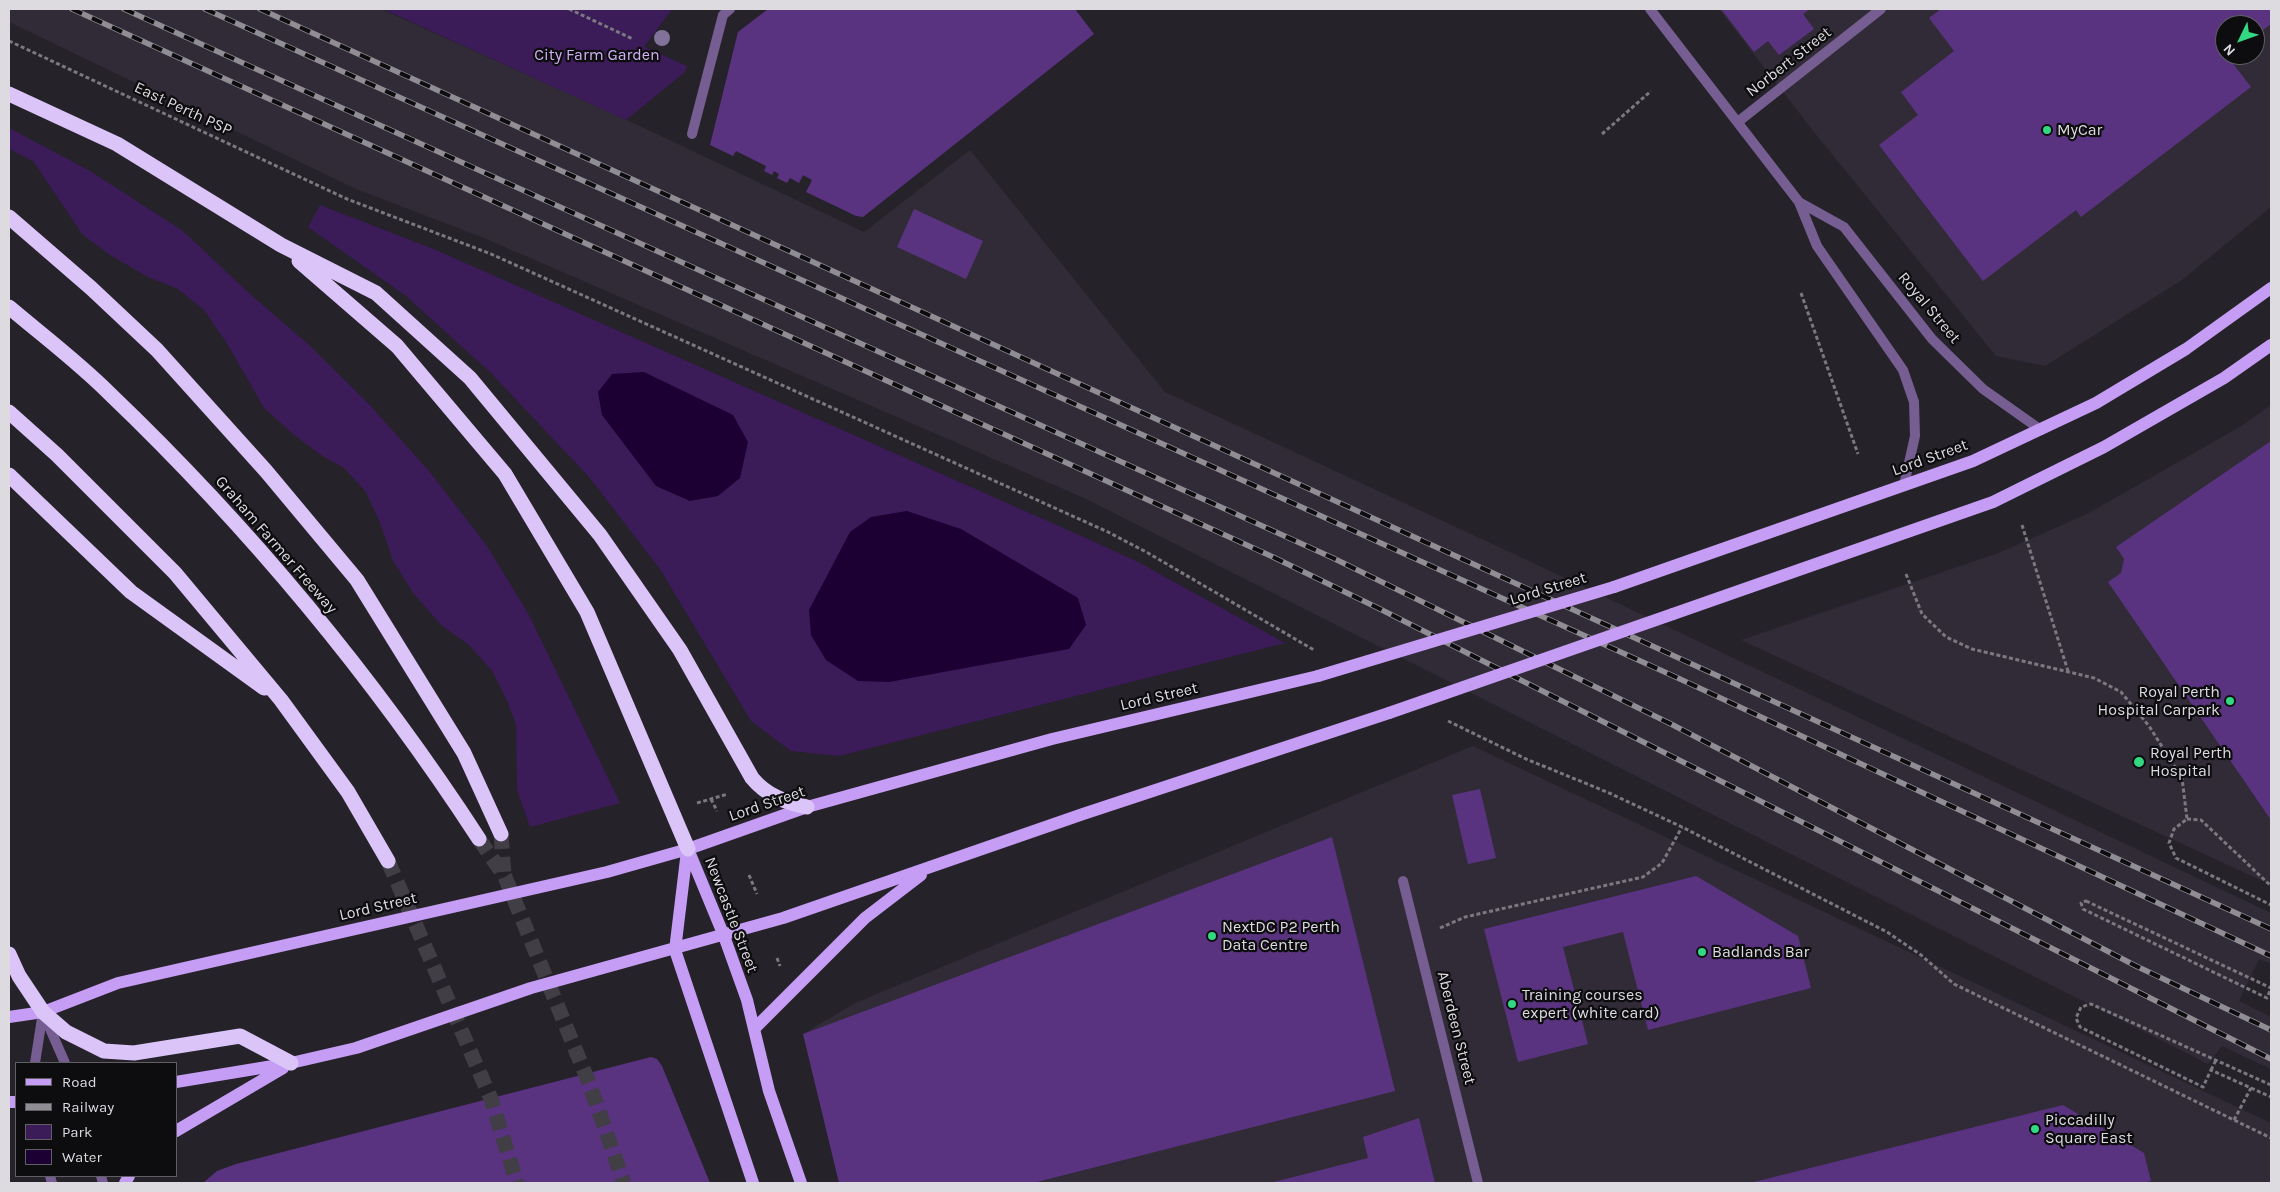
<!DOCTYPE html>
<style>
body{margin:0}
#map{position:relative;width:2280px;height:1192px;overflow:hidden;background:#25222a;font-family:Karla,sans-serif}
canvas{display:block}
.frame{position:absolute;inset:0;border:10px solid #dddbe0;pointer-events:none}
.legend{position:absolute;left:15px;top:1062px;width:162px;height:115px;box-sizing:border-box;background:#0d0c0f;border:1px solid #605f63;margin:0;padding:6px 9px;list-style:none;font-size:15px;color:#dddbe0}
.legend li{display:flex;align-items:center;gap:10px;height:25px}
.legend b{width:25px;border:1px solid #605f63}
.north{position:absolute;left:2215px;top:15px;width:50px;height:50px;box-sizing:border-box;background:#0d0c0f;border:1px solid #605f63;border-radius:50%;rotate:228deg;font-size:14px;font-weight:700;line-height:20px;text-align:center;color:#dddbe0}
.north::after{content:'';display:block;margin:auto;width:18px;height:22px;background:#32d882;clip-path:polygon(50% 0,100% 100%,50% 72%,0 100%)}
</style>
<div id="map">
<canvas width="2280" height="1192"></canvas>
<div class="frame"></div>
<ul class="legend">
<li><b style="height:6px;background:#c69df4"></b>Road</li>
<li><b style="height:6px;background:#908d94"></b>Railway</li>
<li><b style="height:14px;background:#3c1b59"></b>Park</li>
<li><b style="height:14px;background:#1c0034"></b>Water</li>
</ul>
<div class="north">N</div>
</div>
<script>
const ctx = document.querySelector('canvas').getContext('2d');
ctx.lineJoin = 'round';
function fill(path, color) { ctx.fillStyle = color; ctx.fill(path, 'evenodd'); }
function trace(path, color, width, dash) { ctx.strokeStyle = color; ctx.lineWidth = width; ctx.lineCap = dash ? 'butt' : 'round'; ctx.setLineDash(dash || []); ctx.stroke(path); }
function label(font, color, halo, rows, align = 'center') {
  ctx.font = font + ' Karla,sans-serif'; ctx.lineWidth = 4.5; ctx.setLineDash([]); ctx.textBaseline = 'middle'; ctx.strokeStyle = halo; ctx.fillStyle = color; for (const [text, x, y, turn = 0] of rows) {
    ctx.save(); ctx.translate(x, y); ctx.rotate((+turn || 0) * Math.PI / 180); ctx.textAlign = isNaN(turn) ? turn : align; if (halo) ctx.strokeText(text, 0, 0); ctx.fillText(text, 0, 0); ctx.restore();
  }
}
const built = new Path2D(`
 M9,9H381L627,120L864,232L970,150L1165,392L1527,560L2271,913V964L2259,959L2239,1001L2271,1017V1069L2222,1046L2208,1064L1084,498L484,238L356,189L9,22Z
 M1719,9H2271V207L2182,280L2045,366L1996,356L1814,132ZM2225,25H2255V55H2225Z
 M2271,405V885L1741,640L1996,554L2087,514L2243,425Z
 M1473,746L2271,1123V1183H842L803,1034L855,1003Z`);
const green = new Path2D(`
 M383,9H672L644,47L687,66L685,72L626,120Z
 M9,128L90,171L183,231L250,294L308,344L367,402L429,471L487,546L529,615L620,803L530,827L517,790L516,724L507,701L493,672L469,645L441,625L414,594L393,561L381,525L366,492L344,468L321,455L293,434L264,408L228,345L204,310L178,289L148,277L110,255L83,235L33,161L9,149Z
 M320,205L436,250L1086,538L1138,562L1285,643L839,756L791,751L751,721L660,569L589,477L490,372L406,296L308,227Z`);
const water = new Path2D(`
 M644,372L733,415L748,442L740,478L718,496L690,501L656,486L602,415L598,392L612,374Z
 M907,511L961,529L1078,598L1086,625L1069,649L889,682L858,681L826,660L811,635L809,610L850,532L871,517Z`);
const building = new Path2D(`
 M768,9H1075L1094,34L863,217L856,216L806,192L812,180L803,175L799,183L790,178L787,183L777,178L779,174L774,171L772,175L764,171L766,166L736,151L733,156L710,145L738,32Z
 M1721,9H1810L1803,14L1814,29L1779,55L1768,41L1754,52Z
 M1941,9H2271V24L2255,36V25H2225V55H2231L2228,57L2251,87L2081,217L2076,210L1983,281L1879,145L1918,115L1901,92L1954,51L1929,18Z
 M914,209L983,241L966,279L897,247Z
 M2271,441V820L2108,582L2121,573L2124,559L2116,547Z
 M1480,789L1496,858L1468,864L1452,795Z
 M1332,837L1395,1091L1033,1183H839L803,1034Z
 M1696,876L1798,936L1811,988L1648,1030L1623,932L1563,947L1588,1044L1518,1062L1484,929Z
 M651,1057L657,1059L662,1066L710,1183H203L217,1171L236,1164Z
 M2063,1105L2144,1153L2151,1181L2142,1183H1750Z
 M1419,1118L1435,1183H1270L1368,1158L1363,1137Z`);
const motorwayTunnel = new Path2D(`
 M501,834L504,875
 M479,839L505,877L589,1083L624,1183
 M388,861L491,1099L517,1183`);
const path = new Path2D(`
 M569,9L633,39
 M9,41L347,199L491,254L1108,532L1148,553L1314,650
 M1602,134L1651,91
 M1801,293L1858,454
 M2022,525L2068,671
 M1906,574L1922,614L1946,637L1972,649L2094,678L2121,692L2149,726L2182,778L2187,819L2174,829L2169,843L2176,858L2271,905
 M1448,721L1526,759L1607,792L1682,827L1887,932L1921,955L1954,984L2271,1138
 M711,799L717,811
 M697,803L728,794
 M2187,819L2201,820L2271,886
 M749,875L757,894
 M2086,901L2271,988L2267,998L2083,909L2081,903Z
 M1440,928L1465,917L1643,877L1662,863L1682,827
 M777,958L780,966
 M2211,1070L2216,1060
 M2251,1088L2271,1097
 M2234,1120L2251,1088L2211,1070L2203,1087L2080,1027L2076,1018L2081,1007L2091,1004L2271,1085`);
const service = new Path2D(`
 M1739,121L1881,9
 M692,134L723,15L730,9`);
const minor = new Path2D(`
 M1403,881L1478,1183
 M44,1015L65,1063
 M35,1063L43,1012
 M50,1176L52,1183
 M101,1176L103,1183`);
const tertiary = new Path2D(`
 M1650,9L1799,202L1817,246L1903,370L1914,402L1915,436L1904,485
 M1799,202L1844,227L1932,339L1983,389L2041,430`);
const primary = new Path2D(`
 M1614,587L1973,461L2096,403L2186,349L2271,288
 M1673,614L1993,502L2104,447L2224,378L2271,345
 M688,849L724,936L747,1000L769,1091L801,1183
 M687,851L675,950L753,1183
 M9,1017L43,1012L118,983L607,872L688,849L807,807L1052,739L1318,676
 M754,1029L865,918L921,875
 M176,1082L291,1063L356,1048L531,988L783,918L1083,814L1389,713
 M9,1102H16
 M176,1131L283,1068
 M125,1183L129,1176`);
const motorway = new Path2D(`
 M9,94L117,144L281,245L376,293L470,378L600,535L680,650L752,778C767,796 785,802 807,807
 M9,217L91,288L157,350L266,471L357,580L464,753L501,834
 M299,261L397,346L505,474L587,612L688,849
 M9,307C42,335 78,362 109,393C249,527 373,676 479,839
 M9,412L57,455L175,573L281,700L348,792L388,861
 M9,475L131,592L264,688
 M9,954L19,976L43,1012L66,1032L104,1051L134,1053L240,1036L291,1063`);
const rail = new Path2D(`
 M72,9L1273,557L1380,609L2271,1059
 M124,9L1333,558L1671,724L2136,966L2271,1030
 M205,9L1680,679L2271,956
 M260,9L2271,929`);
const primaryBridge = new Path2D(`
 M1318,676L1614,587
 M1389,713L1673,614`);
const trees = [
 [662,38]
];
const markers = [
 [2047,130,5,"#32d882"],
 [2230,701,5,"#32d882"],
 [2139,762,6,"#32d882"],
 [1212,936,5,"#32d882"],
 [1702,952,5,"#32d882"],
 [1512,1004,5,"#32d882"],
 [2035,1129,5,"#32d882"]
];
const parkNames = [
 ["City Farm Garden",597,55]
];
const streetNames = [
 ["Norbert Street",1789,62,-38],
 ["East Perth PSP",183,109,25],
 ["Royal Street",1929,308,50],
 ["Lord Street",1930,458,-20],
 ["Graham Farmer Freeway",276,545,49],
 ["Lord Street",1548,589,-17],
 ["Lord Street",1159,697,-13],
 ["Lord Street",767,804,-19],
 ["Lord Street",378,907,-13],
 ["Newcastle Street",731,915,69],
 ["Aberdeen Street",1456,1028,76]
];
const poiNames = [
 ["MyCar",2057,130],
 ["Royal Perth",2220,692,"right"],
 ["Hospital Carpark",2220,710,"right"],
 ["Royal Perth",2150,753],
 ["Hospital",2150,771],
 ["NextDC P2 Perth",1222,927],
 ["Data Centre",1222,945],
 ["Badlands Bar",1712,952],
 ["Training courses",1522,995],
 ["expert (white card)",1522,1013],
 ["Piccadilly",2045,1120],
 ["Square East",2045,1138]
];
fill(built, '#312b37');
fill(green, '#3c1b59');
fill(water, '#1c0034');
fill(building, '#5a3380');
trace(motorwayTunnel, '#413e45', 15, [15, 8]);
trace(path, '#7b787f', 3, [4, 2.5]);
trace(service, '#765e92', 10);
trace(minor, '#765e92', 10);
trace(tertiary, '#765e92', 10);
trace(primary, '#c69df4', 12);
trace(motorway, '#dbc4f8', 15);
trace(rail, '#908d94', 5.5);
trace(rail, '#0d0c0f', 4, [11]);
trace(primaryBridge, '#c69df4', 12);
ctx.fillStyle = '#827199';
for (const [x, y] of trees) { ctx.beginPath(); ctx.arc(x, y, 8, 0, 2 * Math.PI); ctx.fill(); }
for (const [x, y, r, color] of markers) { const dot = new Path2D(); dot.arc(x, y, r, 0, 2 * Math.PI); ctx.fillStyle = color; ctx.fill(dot); trace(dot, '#0d0c0f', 2); }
label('16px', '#cfb2f3', '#0d0c0f', parkNames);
label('16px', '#dddbe0', '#0d0c0f', streetNames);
label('16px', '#dddbe0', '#0d0c0f', poiNames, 'left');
</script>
